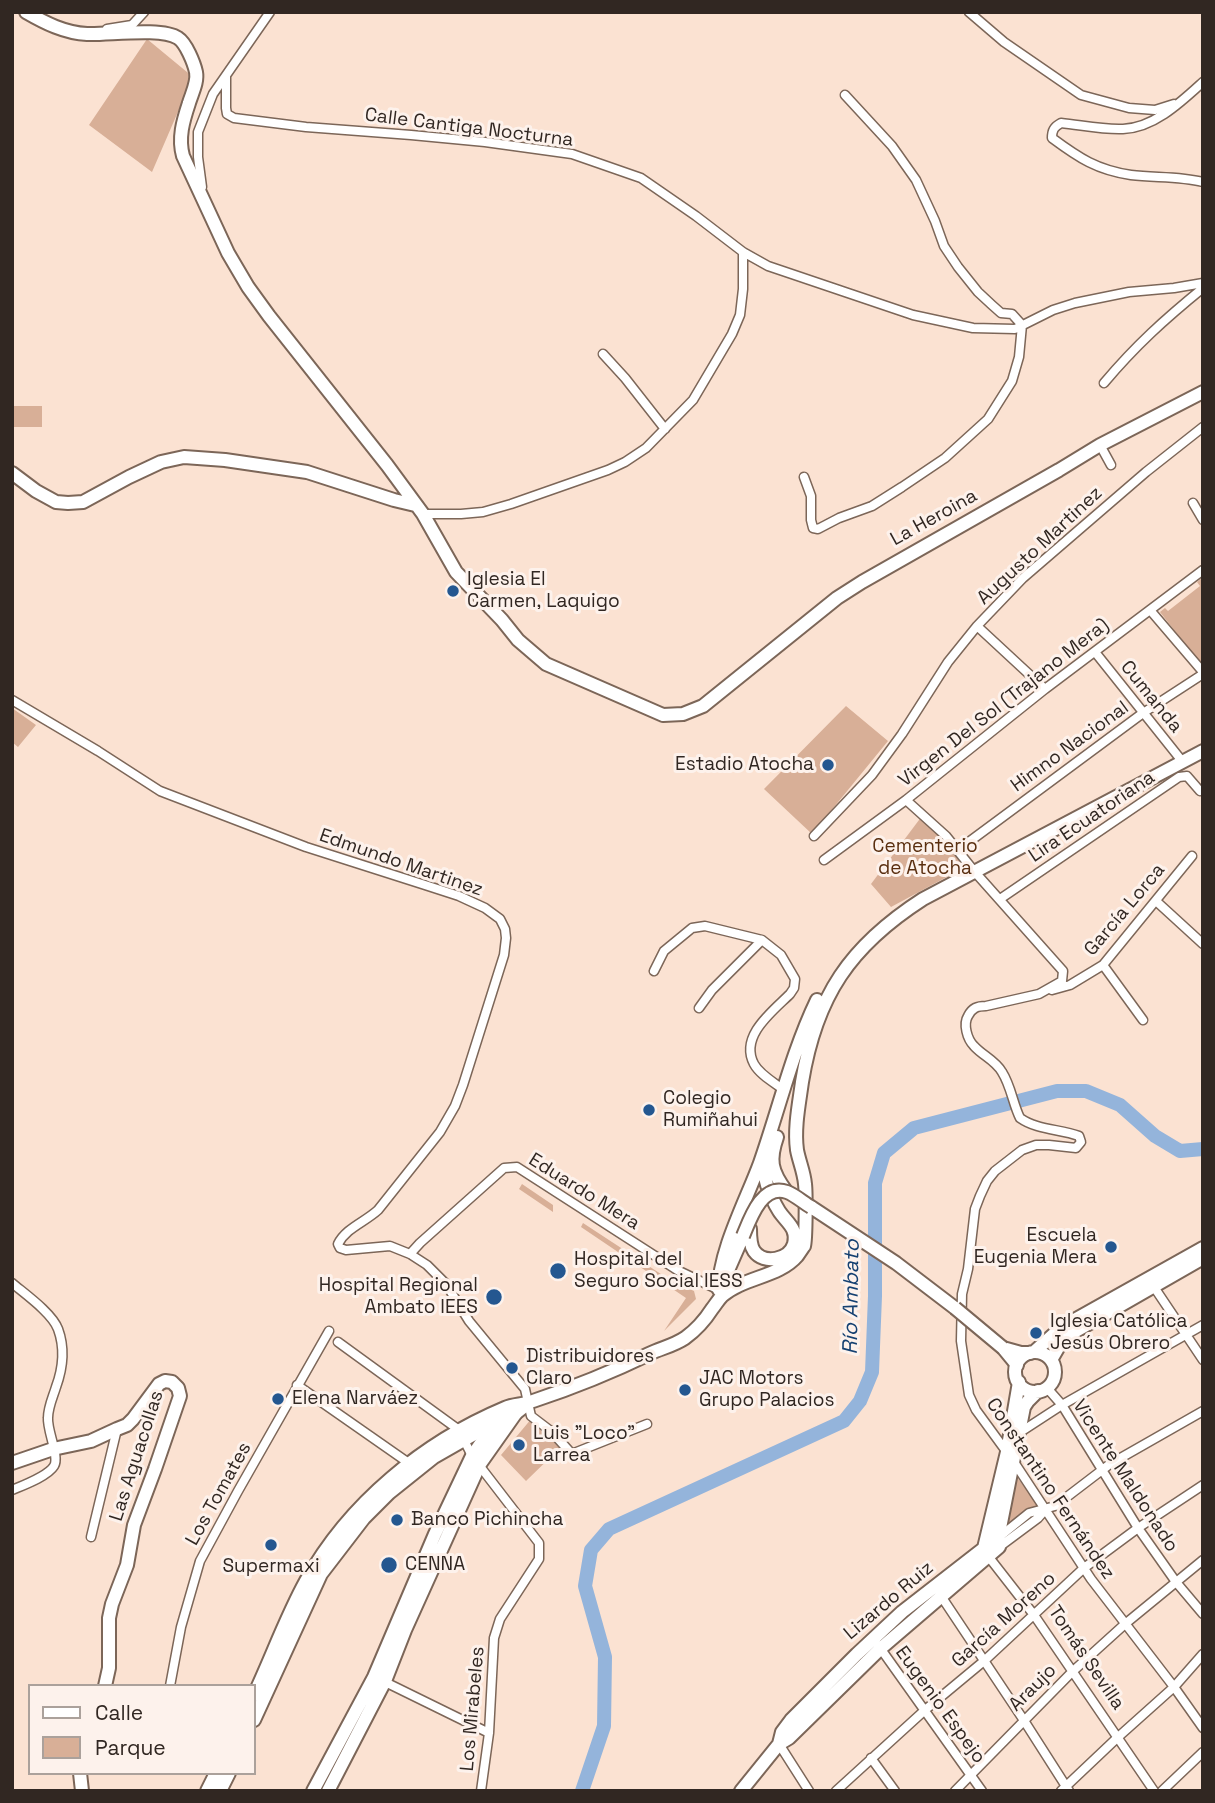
<!DOCTYPE html>
<meta charset="utf-8">
<style>
body{margin:0}
#map{position:relative;width:1215px;height:1803px;overflow:hidden;background:#fbe2d2;font-family:"Space Grotesk",sans-serif}
canvas{display:block}
.frame{position:absolute;inset:0;border:14px solid #312722;pointer-events:none}
.legend{position:absolute;left:28px;top:1684px;width:228px;height:91px;box-sizing:border-box;background:#fdf2ec;border:2px solid #aba19b;margin:0;padding:9px 12px;list-style:none;font-size:21px;color:#312722}
.legend li{display:flex;align-items:center;gap:14px;height:35px}
.legend b{width:35px;border:2px solid #aba19b}
</style>
<div id="map">
<canvas width="1215" height="1803"></canvas>
<div class="frame"></div>
<ul class="legend">
<li><b style="height:9px;background:#fff"></b>Calle</li>
<li><b style="height:19px;background:#d8af97"></b>Parque</li>
</ul>
</div>
<script>
const ctx = document.querySelector('canvas').getContext('2d');
ctx.lineJoin = 'round';
function fill(path, color) { ctx.fillStyle = color; ctx.fill(path, 'evenodd'); }
function trace(path, color, width, dash) { ctx.strokeStyle = color; ctx.lineWidth = width; ctx.lineCap = dash ? 'butt' : 'round'; ctx.setLineDash(dash || []); ctx.stroke(path); }
function label(font, color, halo, rows, align = 'center') {
  ctx.font = font + ' "Space Grotesk",sans-serif'; ctx.lineWidth = 6; ctx.setLineDash([]); ctx.textBaseline = 'middle'; ctx.strokeStyle = halo; ctx.fillStyle = color; for (const [text, x, y, turn = 0] of rows) {
    ctx.save(); ctx.translate(x, y); ctx.rotate((+turn || 0) * Math.PI / 180); ctx.textAlign = isNaN(turn) ? turn : align; if (halo) ctx.strokeText(text, 0, 0); ctx.fillText(text, 0, 0); ctx.restore();
  }
}
const green = new Path2D(`
 M147,39L193,77L152,172L89,125Z
 M12,406H42V427H12Z
 M1202,578L1203,665L1202,666L1160,612L1165,608L1168,611L1200,586L1197,582Z
 M846,706L888,741L812,834L764,789Z
 M12,708L36,725L18,747L12,742Z
 M922,816L969,865L891,907L871,884Z
 M522,1184L553,1205V1212L519,1189Z
 M583,1223L670,1280L694,1291L696,1299L664,1331L686,1298L581,1227Z
 M532,1418L560,1448L526,1481L501,1455Z
 M1016,1476L1040,1507L1004,1531Z`);
const river = new Path2D(`
 M582,1791L604,1726L605,1657L585,1586L591,1550L609,1529L844,1421L860,1401L872,1372L875,1296V1183L884,1153L914,1128L1057,1091H1086L1120,1105L1155,1136L1180,1151L1203,1149`);
const street = new Path2D(`
 M969,12L1004,42L1081,95L1129,108L1155,110L1174,104
 M107,29L132,25L144,12
 M226,77V108L227,114L234,118L306,127L411,135L485,142L572,154L641,178L696,216L743,252L768,266L913,315L973,328L1015,329L1053,310L1075,303L1129,292L1174,288L1203,283
 M1203,82C1181,102 1154,128 1123,129C1103,130 1081,125 1061,123C1054,127 1052,130 1052,138C1079,158 1097,170 1131,175C1155,178 1179,176 1203,182
 M202,187L198,157V132L213,94L270,12
 M603,354L625,378L665,429
 M1104,383C1136,345 1165,319 1203,288
 M1100,445L1111,465
 M804,477L811,496V520L813,528L818,529L839,518L872,506L902,487L945,458L988,419L1012,381L1019,357L1022,325L1012,314L1001,313L992,305L978,292L958,267L944,246L935,221L916,180L892,146L845,95
 M1193,503L1203,520
 M423,514H461L483,512L511,504L608,470L625,462L646,448L693,400L732,334L740,315L743,289V252
 M1150,610L1203,672
 M977,626L1045,689
 M1095,652L1182,761
 M12,700L98,751L160,791L306,847L425,885L459,896L485,908L500,919L505,929L506,938L504,955L463,1085L455,1106L440,1132L378,1210C365,1222 346,1228 338,1244L340,1248L346,1250L390,1246L410,1254L427,1265L446,1284L469,1321L525,1389L531,1416L552,1432L570,1452L574,1453L647,1424
 M906,800L946,836L974,871L1063,971L1062,981L1039,994L986,1006C977,1006 972,1008 968,1016C963,1024 967,1039 974,1046C983,1056 995,1060 1002,1072C1011,1086 1013,1104 1020,1118C1037,1130 1060,1129 1079,1136L1081,1142L1076,1148L1049,1145H1036L1022,1150L995,1171L987,1181L980,1196L975,1209L968,1269L962,1294L961,1341L969,1395L976,1410L1014,1462L1091,1579L1174,1687L1203,1728
 M814,836L872,775L902,734L948,662L977,626L1023,578L1146,472L1203,427
 M958,850L1143,713L1203,674
 M824,860L906,800L1045,689L1203,570
 M1000,899L1179,777L1187,776L1200,791
 M1156,901L1203,944
 M1103,965L1143,1020
 M654,971L664,951L692,928L705,926L762,940L781,955L795,979L794,988L790,994C773,1011 739,1036 754,1064C760,1075 775,1083 784,1090
 M1052,990L1070,985L1103,965L1192,856
 M699,1008L712,990L762,940
 M410,1254L420,1243L504,1168L517,1167L677,1270L719,1290
 M12,1283C25,1294 52,1313 58,1329C65,1348 63,1368 56,1387C53,1397 48,1407 48,1418C47,1431 60,1457 54,1466C48,1476 24,1485 12,1490
 M1152,1284L1203,1360
 M338,1342L459,1430L472,1456L539,1543V1559L500,1619L494,1638L489,1733L481,1791
 M297,1385L413,1466
 M1047,1388L1062,1405L1138,1528L1176,1582L1203,1614
 M1019,1433L1062,1405L1203,1325
 M91,1537L117,1429
 M998,1538L1029,1513L1055,1506L1110,1464L1203,1411
 M999,1547L1038,1518L1045,1510
 M988,1556L1034,1615L1154,1791
 M941,1596L1023,1719L1069,1791
 M878,1645L982,1791
 M383,1681L489,1733
 M170,1686L181,1627L200,1561L238,1491L329,1331
 M779,1744L809,1791
 M871,1758L895,1791
 M836,1791L925,1710L984,1661L1084,1568L1138,1528L1203,1485
 M955,1791L1072,1672L1125,1624L1203,1560
 M1061,1791L1117,1738L1174,1687L1203,1654
 M1162,1791L1203,1752`);
const secondary = new Path2D(`
 M26,12C45,23 65,33 87,34C108,35 162,27 178,38C186,43 194,63 196,72C198,82 192,93 189,103C183,121 178,138 183,156L228,253L248,287L269,316L387,465L423,514L456,572L502,620L518,640L546,664L663,715L683,714L703,706L837,598L862,582L1059,470L1100,445L1203,392
 M12,473L36,491L56,502L68,503L83,502L129,477L161,462L184,457L225,460L307,472L394,500L415,505
 M1034,1352L1062,1327L1203,1248
 M1015 1372a20 20 0 1 1 40 0a20 20 0 1 1-40 0Z
 M1051,1360L1062,1341L1067,1336L1203,1258
 M12,1463L53,1449L91,1441L117,1429L127,1425L133,1419L159,1384L165,1381L172,1382L178,1388L180,1396L155,1469L134,1525L127,1565L112,1604L109,1618V1668L105,1686
 M984,1548L1007,1452L1019,1382
 M779,1744L782,1732L791,1720L857,1654L902,1612L992,1542
 M80,1773L82,1791
 M313,1791L374,1677L435,1534L472,1456L495,1423
 M328,1791L385,1681L405,1630L480,1464L516,1413
 M741,1791L779,1744L789,1738L880,1649L999,1547L998,1538L1024,1407L1028,1401L1038,1391`);
const primary = new Path2D(`
 M777,1137C769,1160 771,1171 786,1191
 M811,1207L896,1263L955,1308
 M750,1229C750,1237 750,1245 754,1251C764,1265 789,1260 794,1244C798,1228 786,1222 779,1211C774,1203 770,1194 767,1185C764,1176 764,1168 764,1158
 M722,1284L743,1236
 M719,1290C719,1251 746,1201 760,1163C779,1109 792,1052 817,1000
 M1003,1348L1021,1353H1030
 M1003,1348L1017,1365
 M254,1695C272,1657 286,1617 306,1581C349,1503 424,1442 505,1408C514,1404 524,1405 533,1401C572,1388 612,1372 649,1354C661,1348 673,1346 685,1338C696,1330 705,1320 712,1309C716,1304 718,1300 722,1296C744,1277 779,1277 797,1256C798,1255 803,1247 804,1246C806,1239 806,1192 805,1184C804,1172 799,1161 797,1150C794,1128 799,1104 802,1082C816,996 850,946 923,899L1203,751
 M254,1720L321,1574L364,1518L389,1493L434,1457L497,1421L516,1413L526,1405
 M207,1791L216,1773
 M220,1791L229,1773`);
const primaryBridge = new Path2D(`
 M743,1236C750,1219 762,1183 787,1192C795,1195 804,1203 811,1207
 M955,1308L1003,1348`);
const markers = [
 [453,591,7,"#245790"],
 [828,765,7,"#245790"],
 [649,1110,7,"#245790"],
 [1111,1247,7,"#245790"],
 [558,1271,9,"#245790"],
 [494,1297,9,"#245790"],
 [1036,1333,7,"#245790"],
 [512,1368,7,"#245790"],
 [685,1390,7,"#245790"],
 [278,1399,7,"#245790"],
 [519,1445,7,"#245790"],
 [397,1520,7,"#245790"],
 [271,1545,7,"#245790"],
 [389,1565,9,"#245790"]
];
const streetNames = [
 ["Calle Cantiga Nocturna",469,128,7],
 ["La Heroina",934,518,-29],
 ["Augusto Martinez",1040,546,-43],
 ["Cumanda",1151,697,51],
 ["Virgen Del Sol (Trajano Mera)",1004,703,-38],
 ["Himno Nacional",1070,747,-36],
 ["Lira Ecuatoriana",1092,817,-34],
 ["Edmundo Martinez",401,863,19],
 ["García Lorca",1125,910,-50],
 ["Eduardo Mera",584,1192,32],
 ["Las Aguacollas",137,1456,-72],
 ["Vicente Maldonado",1125,1476,57],
 ["Constantino Fernández",1050,1489,56],
 ["Los Tomates",219,1494,-61],
 ["Lizardo Ruiz",889,1601,-40],
 ["García Moreno",1004,1620,-42],
 ["Tomás Sevilla",1086,1658,56],
 ["Araujo",1033,1688,-45],
 ["Eugenio Espejo",940,1705,54],
 ["Los Mirabeles",473,1709,-85]
];
const poiNames = [
 ["Iglesia El",467,580],
 ["Carmen, Laquigo",467,602],
 ["Estadio Atocha",814,765,"right"],
 ["Colegio",663,1099],
 ["Rumiñahui",663,1121],
 ["Escuela",1097,1236,"right"],
 ["Eugenia Mera",1097,1258,"right"],
 ["Hospital del",574,1260],
 ["Seguro Social IESS",574,1282],
 ["Hospital Regional",478,1286,"right"],
 ["Ambato IEES",478,1308,"right"],
 ["Iglesia Católica",1050,1322],
 ["Jesús Obrero",1050,1344],
 ["Distribuidores",526,1357],
 ["Claro",526,1379],
 ["JAC Motors",699,1379],
 ["Grupo Palacios",699,1401],
 ["Elena Narváez",292,1399],
 ["Luis \"Loco\"",533,1434],
 ["Larrea",533,1456],
 ["Banco Pichincha",411,1520],
 ["CENNA",405,1565],
 ["Supermaxi",271,1567,"center"]
];
const parkNames = [
 ["Cementerio",925,847],
 ["de Atocha",925,869]
];
const waterNames = [
 ["Río Ambato",852,1297,-89]
];
fill(green, '#d8af97');
trace(river, '#94b4db', 14);
trace(street, '#7c6658', 11);
trace(secondary, '#7c6658', 16);
trace(primary, '#7c6658', 16);
trace(street, '#fff', 8);
trace(secondary, '#fff', 12);
trace(primary, '#fff', 12);
trace(primaryBridge, '#7c6658', 16, []);
trace(primaryBridge, '#fff', 12);
for (const [x, y, r, color] of markers) { const dot = new Path2D(); dot.arc(x, y, r, 0, 2 * Math.PI); ctx.fillStyle = color; ctx.fill(dot); trace(dot, '#fdf2ec', 2.5); }
label('19px', '#312722', '#fdf2ec', streetNames);
label('19px', '#312722', '#fdf2ec', poiNames, 'left');
label('19px', '#5a2f10', '#fdf2ec', parkNames);
label('italic 21px', '#144071', '#fdf2ec', waterNames);
</script>
